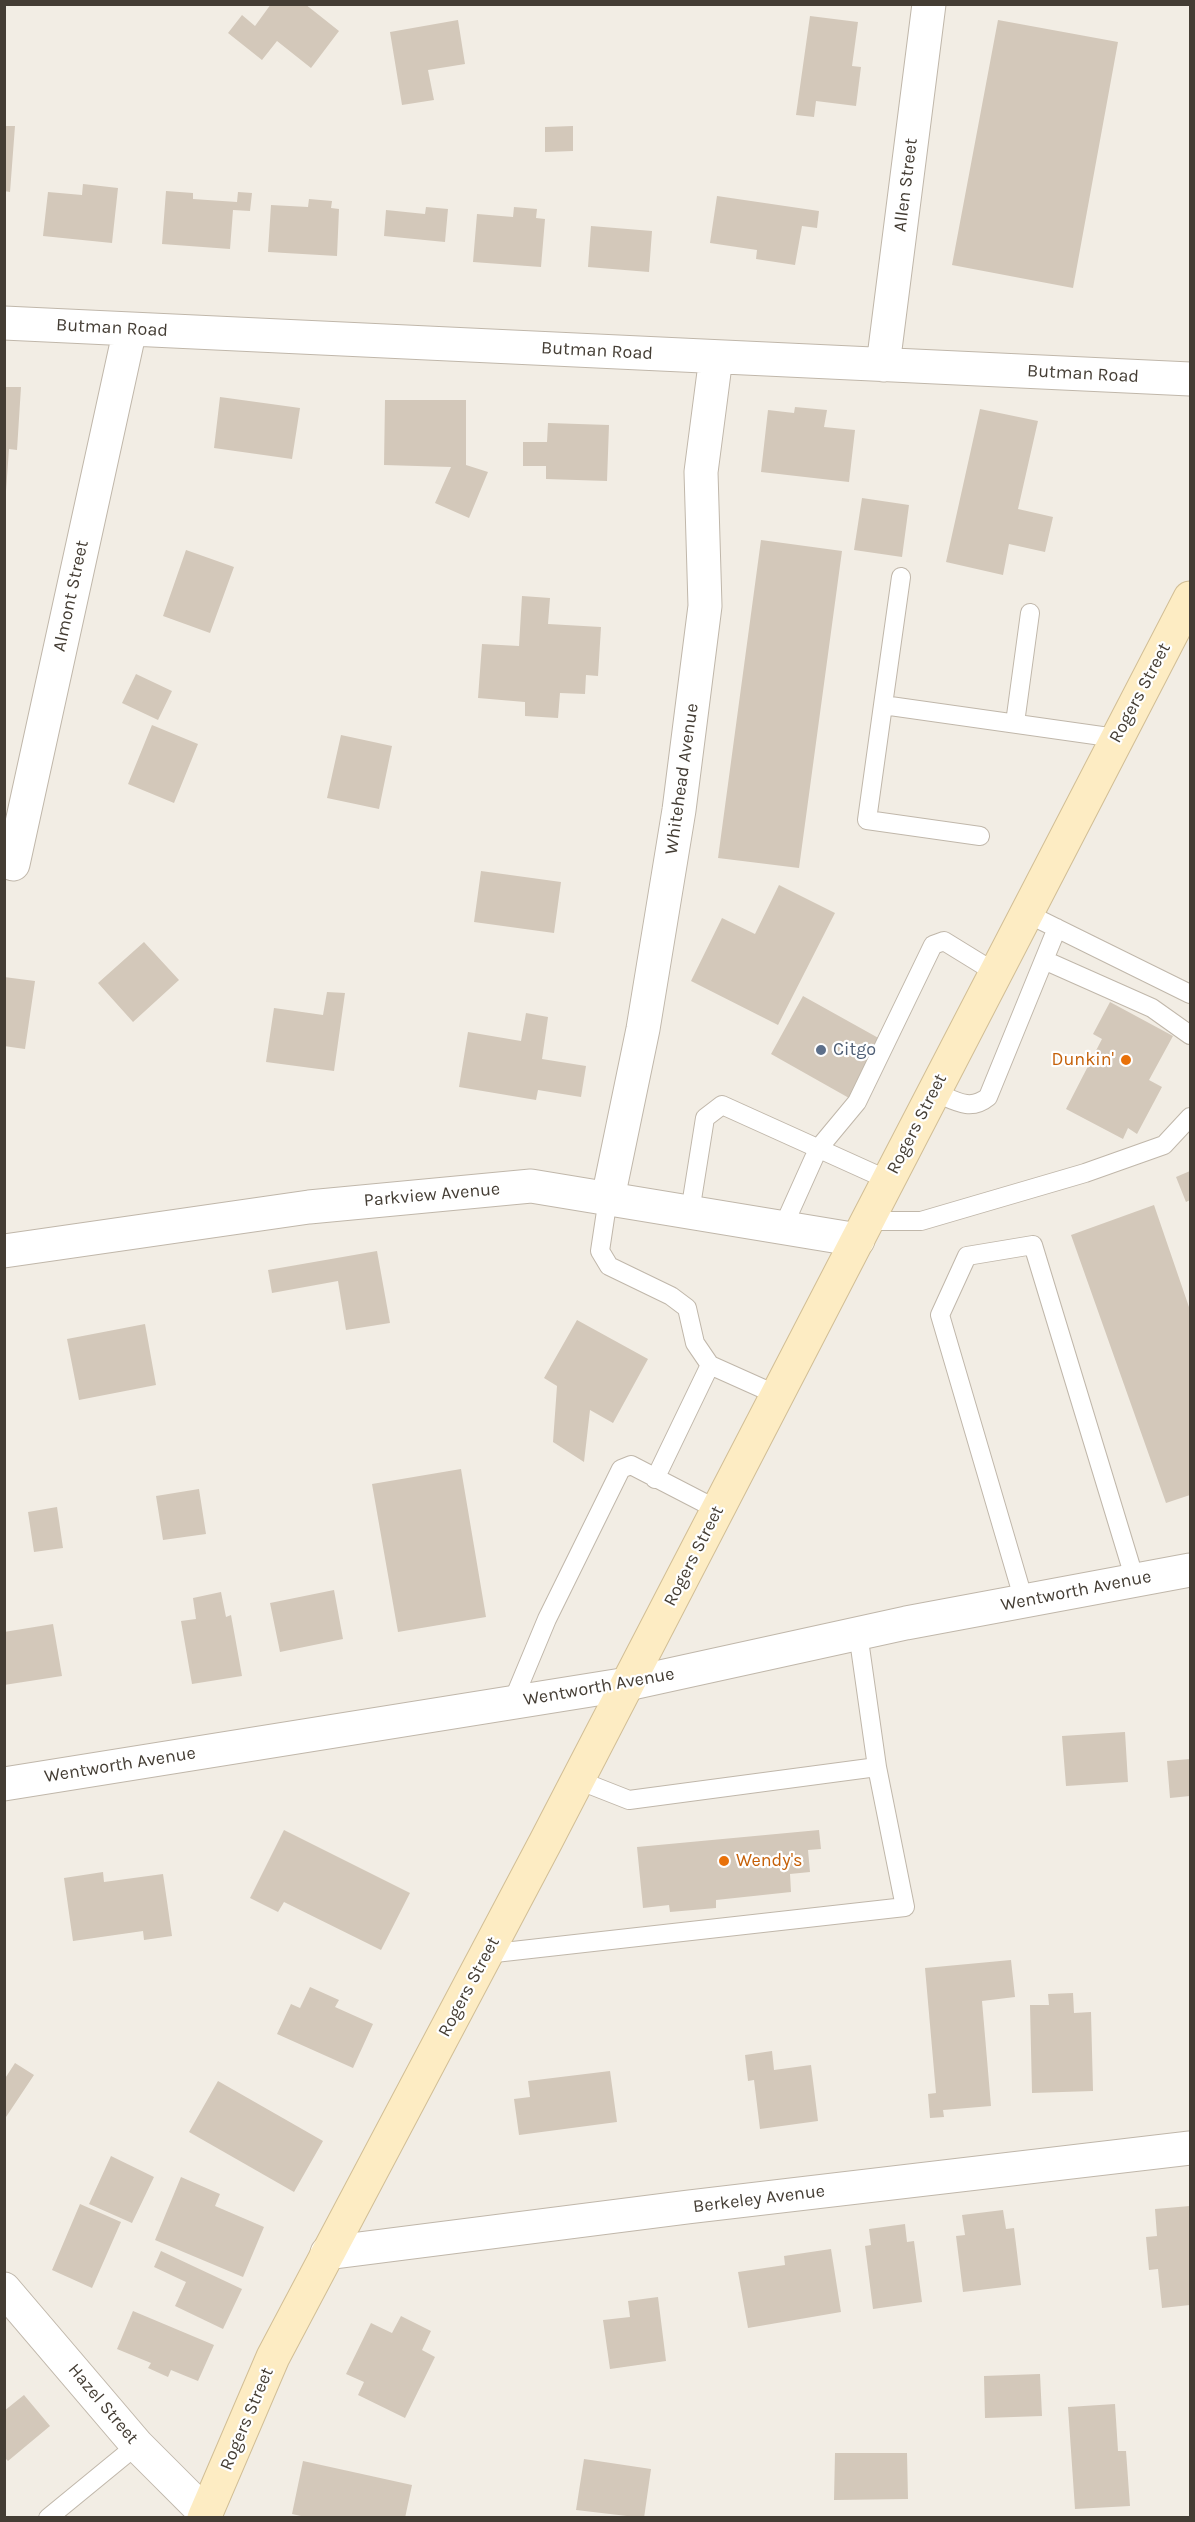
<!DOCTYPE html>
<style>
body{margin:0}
#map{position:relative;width:1195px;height:2522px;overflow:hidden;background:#f2ede4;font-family:Karla,sans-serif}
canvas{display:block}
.frame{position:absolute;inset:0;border:6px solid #443d34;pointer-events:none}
</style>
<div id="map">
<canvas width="1195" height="2522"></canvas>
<div class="frame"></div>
</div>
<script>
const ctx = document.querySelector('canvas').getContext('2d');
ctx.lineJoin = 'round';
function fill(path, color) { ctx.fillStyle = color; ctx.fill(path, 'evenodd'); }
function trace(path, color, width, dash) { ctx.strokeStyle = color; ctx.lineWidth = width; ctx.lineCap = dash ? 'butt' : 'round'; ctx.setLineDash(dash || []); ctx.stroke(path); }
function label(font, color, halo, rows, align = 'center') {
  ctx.font = font + ' Karla,sans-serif'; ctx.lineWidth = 4.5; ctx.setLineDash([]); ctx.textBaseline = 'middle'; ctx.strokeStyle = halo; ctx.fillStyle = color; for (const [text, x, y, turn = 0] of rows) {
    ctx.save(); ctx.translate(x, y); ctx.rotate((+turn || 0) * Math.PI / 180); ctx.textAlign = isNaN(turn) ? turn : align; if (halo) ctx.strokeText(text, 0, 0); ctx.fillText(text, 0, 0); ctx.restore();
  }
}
const building = new Path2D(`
 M271,4H305L339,31L311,68L277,41L262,60L228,33L242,15L255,26Z
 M810,16L858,22L852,66L861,67L856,106L816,101L814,117L796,115Z
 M458,20L465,64L428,70L434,100L402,105L390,32Z
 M998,20L1118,42L1073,288L952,265Z
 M4,126H15L10,192L4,191Z
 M573,126V151L545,152V127Z
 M83,184L118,188L112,243L43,236L48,192L82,195Z
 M166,191L193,193V199L237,202L238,192L252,193L250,211L233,210L230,249L162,244Z
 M717,196L819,211L817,228L802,226L795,265L756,259L757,250L710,243Z
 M309,199L332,201L331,208L339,209L337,256L268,252L271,205L308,207Z
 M426,207L448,209L445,242L384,236L386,210L425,214Z
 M514,207L537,209L536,218L545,219L541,267L473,262L477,214L513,217Z
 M591,226L652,231L649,272L588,267Z
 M4,387H21L17,450L9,449L6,491L4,490Z
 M220,397L300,408L292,459L214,448Z
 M385,400H466V465L488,472L469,518L435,503L451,467L384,465Z
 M795,407L827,410L824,427L855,430L849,482L761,472L768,410L794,413Z
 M980,409L1038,421L1018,509L1053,517L1045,552L1009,544L1003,575L946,562Z
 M548,423L609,425L607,481L546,479V466H523V442H547Z
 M862,498L909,505L902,557L854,550Z
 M761,540L842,551L799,868L718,858Z
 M186,550L234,567L210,633L163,616Z
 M522,596L550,598L548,624L601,627L598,676L586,675L585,694L560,693L558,718L525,716V702L478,698L482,644L519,646Z
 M136,674L172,691L158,720L122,703Z
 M152,725L198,744L174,803L128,784Z
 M341,735L392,746L379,809L327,798Z
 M481,871L561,882L554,933L474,922Z
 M779,885L835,913L778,1025L691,981L722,918L755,934Z
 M144,942L179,980L133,1022L98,983Z
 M4,977L35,981L25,1049L4,1046Z
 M327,992L345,993L334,1071L266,1062L274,1008L323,1015Z
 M803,996L882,1040L849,1098L771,1054Z
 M1110,1002L1173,1036L1149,1080L1162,1087L1137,1134L1128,1128L1123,1139L1066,1109L1102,1039L1093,1034Z
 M526,1013L548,1017L542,1059L586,1066L581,1097L538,1090L536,1100L459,1087L468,1032L521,1041Z
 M1190,1171V1200L1186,1202L1176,1177Z
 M1154,1205L1190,1310V1495L1166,1503L1071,1235Z
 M377,1251L390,1323L346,1330L338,1281L272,1293L268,1270Z
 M577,1320L648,1359L613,1423L590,1410L584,1462L553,1442L557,1386L544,1378Z
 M145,1324L156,1385L79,1400L67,1339Z
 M461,1469L486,1617L398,1632L372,1484Z
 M199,1489L206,1534L163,1540L156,1496Z
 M57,1507L63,1548L34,1552L28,1512Z
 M334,1590L343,1639L280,1652L270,1603Z
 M221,1592L226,1617L231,1615L242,1676L192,1684L181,1621L196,1619L193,1598Z
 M53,1624L62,1676L4,1685V1632Z
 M1125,1732L1128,1782L1066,1786L1062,1736Z
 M1190,1759V1796L1170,1798L1167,1761Z
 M284,1830L410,1893L381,1950L284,1902L278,1912L250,1898Z
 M819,1830L821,1849L808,1850L810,1872L790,1874L791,1892L716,1900V1908L670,1912L669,1905L643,1908L637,1847Z
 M103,1872L104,1882L163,1874L172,1936L144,1940L143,1931L73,1941L64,1878Z
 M1011,1960L1015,1997L982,2001L991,2106L943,2110L944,2117L930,2118L928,2094L936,2093L925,1968Z
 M310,1987L339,2000L335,2007L373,2024L353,2068L277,2034L291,2004L300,2008Z
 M1073,1993L1074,2013L1091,2012L1093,2091L1032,2093L1030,2005H1049L1048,1994Z
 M772,2051L774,2070L811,2065L818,2121L760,2129L754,2080L748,2081L745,2055Z
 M15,2063L34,2075L4,2120V2080Z
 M610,2071L617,2122L519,2135L514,2099L530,2097L528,2081Z
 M218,2081L323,2141L294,2192L189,2132Z
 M111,2156L154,2177L132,2223L89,2204Z
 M181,2177L220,2194L215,2206L264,2227L243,2277L155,2240Z
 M80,2204L121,2222L92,2288L52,2270Z
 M1190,2206V2305L1162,2308L1158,2269L1149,2270L1146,2237L1157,2236L1155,2209Z
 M1003,2210L1006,2229L1014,2228L1021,2285L963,2292L956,2236L965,2235L962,2215Z
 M905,2224L907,2242L914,2241L922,2302L873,2309L865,2246L871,2245L869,2229Z
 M831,2249L841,2312L748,2328L738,2272L785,2265L784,2256Z
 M161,2251L242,2289L223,2329L175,2306L186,2282L154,2267Z
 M658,2297L666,2361L610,2369L603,2320L630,2317L628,2301Z
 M133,2311L214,2345L198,2381L171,2370L168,2377L148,2368L151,2363L117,2349Z
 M401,2316L431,2331L422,2350L435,2357L405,2418L358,2395L364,2382L346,2374L371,2323L392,2333Z
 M1040,2374L1042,2416L985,2418L984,2376Z
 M24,2395L50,2426L8,2461L4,2457V2411Z
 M1115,2404L1118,2451H1126L1130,2506L1075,2509L1068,2407Z
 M835,2453H907L908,2499L834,2500Z
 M584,2459L651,2469L644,2518L576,2510Z
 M303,2461L412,2485L405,2518H310L292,2514Z`);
const service = new Path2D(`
 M883,705L901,577
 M1015,723L1030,613
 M980,836L867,820L883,705L1116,738
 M1026,913L1190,994
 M1044,960L1152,1008L1190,1035
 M934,1092C954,1100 970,1112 988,1097L1057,928
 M608,1198L600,1251L609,1266L671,1296L687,1308L695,1343L710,1365
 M690,1212L705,1118L722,1105L888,1180
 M868,1221H921L1085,1173L1164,1145L1190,1117
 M783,1227L818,1149L857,1102L933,945L944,941L996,973
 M655,1479L710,1365L777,1395
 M1024,1601L940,1315L967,1256L1033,1245L1135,1580
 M512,1703L547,1619L621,1469L631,1465L718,1510
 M578,1780L629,1800L877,1767
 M486,1954L905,1907L877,1767L858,1633
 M48,2518L137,2445`);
const minor = new Path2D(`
 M4,323L1190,379
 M883,365L929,4
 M13,864L130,329
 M608,1198L643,1029L679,810L705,606L701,472L716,357
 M4,1251L309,1207L531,1186L858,1240
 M628,1684L906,1623L1190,1570
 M327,2253L688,2207L1190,2148
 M4,2289L137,2445L206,2514`);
const tertiary = new Path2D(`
 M4,1784L628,1684`);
const secondary = new Path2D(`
 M204,2518L273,2357L545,1843L1190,598`);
const markers = [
 [821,1050,6,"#5c6f8a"],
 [1126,1060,6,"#e8710a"],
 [724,1861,6,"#e8710a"]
];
const streetNames = [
 ["Allen Street",906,185,-83],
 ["Butman Road",112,328,3],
 ["Butman Road",597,351,3],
 ["Butman Road",1083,374,3],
 ["Almont Street",71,596,-78],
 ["Rogers Street",1140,693,-62],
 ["Whitehead Avenue",682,779,-82],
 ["Rogers Street",917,1124,-63],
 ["Parkview Avenue",432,1195,-5],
 ["Rogers Street",694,1556,-63],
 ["Wentworth Avenue",1076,1591,-11],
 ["Wentworth Avenue",599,1687,-10],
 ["Wentworth Avenue",120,1765,-9],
 ["Rogers Street",469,1987,-62],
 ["Berkeley Avenue",759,2199,-7],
 ["Hazel Street",103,2404,50],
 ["Rogers Street",247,2419,-67]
];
const serviceNames = [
 ["Citgo",833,1050]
];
const foodNames = [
 ["Dunkin'",1114,1060],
 ["Wendy's",736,1861,"left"]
];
fill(building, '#d3c8ba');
trace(service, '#c0b7aa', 20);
trace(minor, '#c0b7aa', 35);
trace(tertiary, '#c0b7aa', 35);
trace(secondary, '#d1be95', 35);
trace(service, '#fff', 18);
trace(minor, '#fff', 33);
trace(tertiary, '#fff', 33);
trace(secondary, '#fdecc3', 33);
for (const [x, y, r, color] of markers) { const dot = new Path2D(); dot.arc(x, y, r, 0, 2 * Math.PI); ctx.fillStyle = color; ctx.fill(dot); trace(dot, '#fff', 2); }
label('18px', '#443d34', '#fff', streetNames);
label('18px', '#4e5e75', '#fff', serviceNames, 'left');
label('18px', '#c56008', '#fff', foodNames, 'right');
</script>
